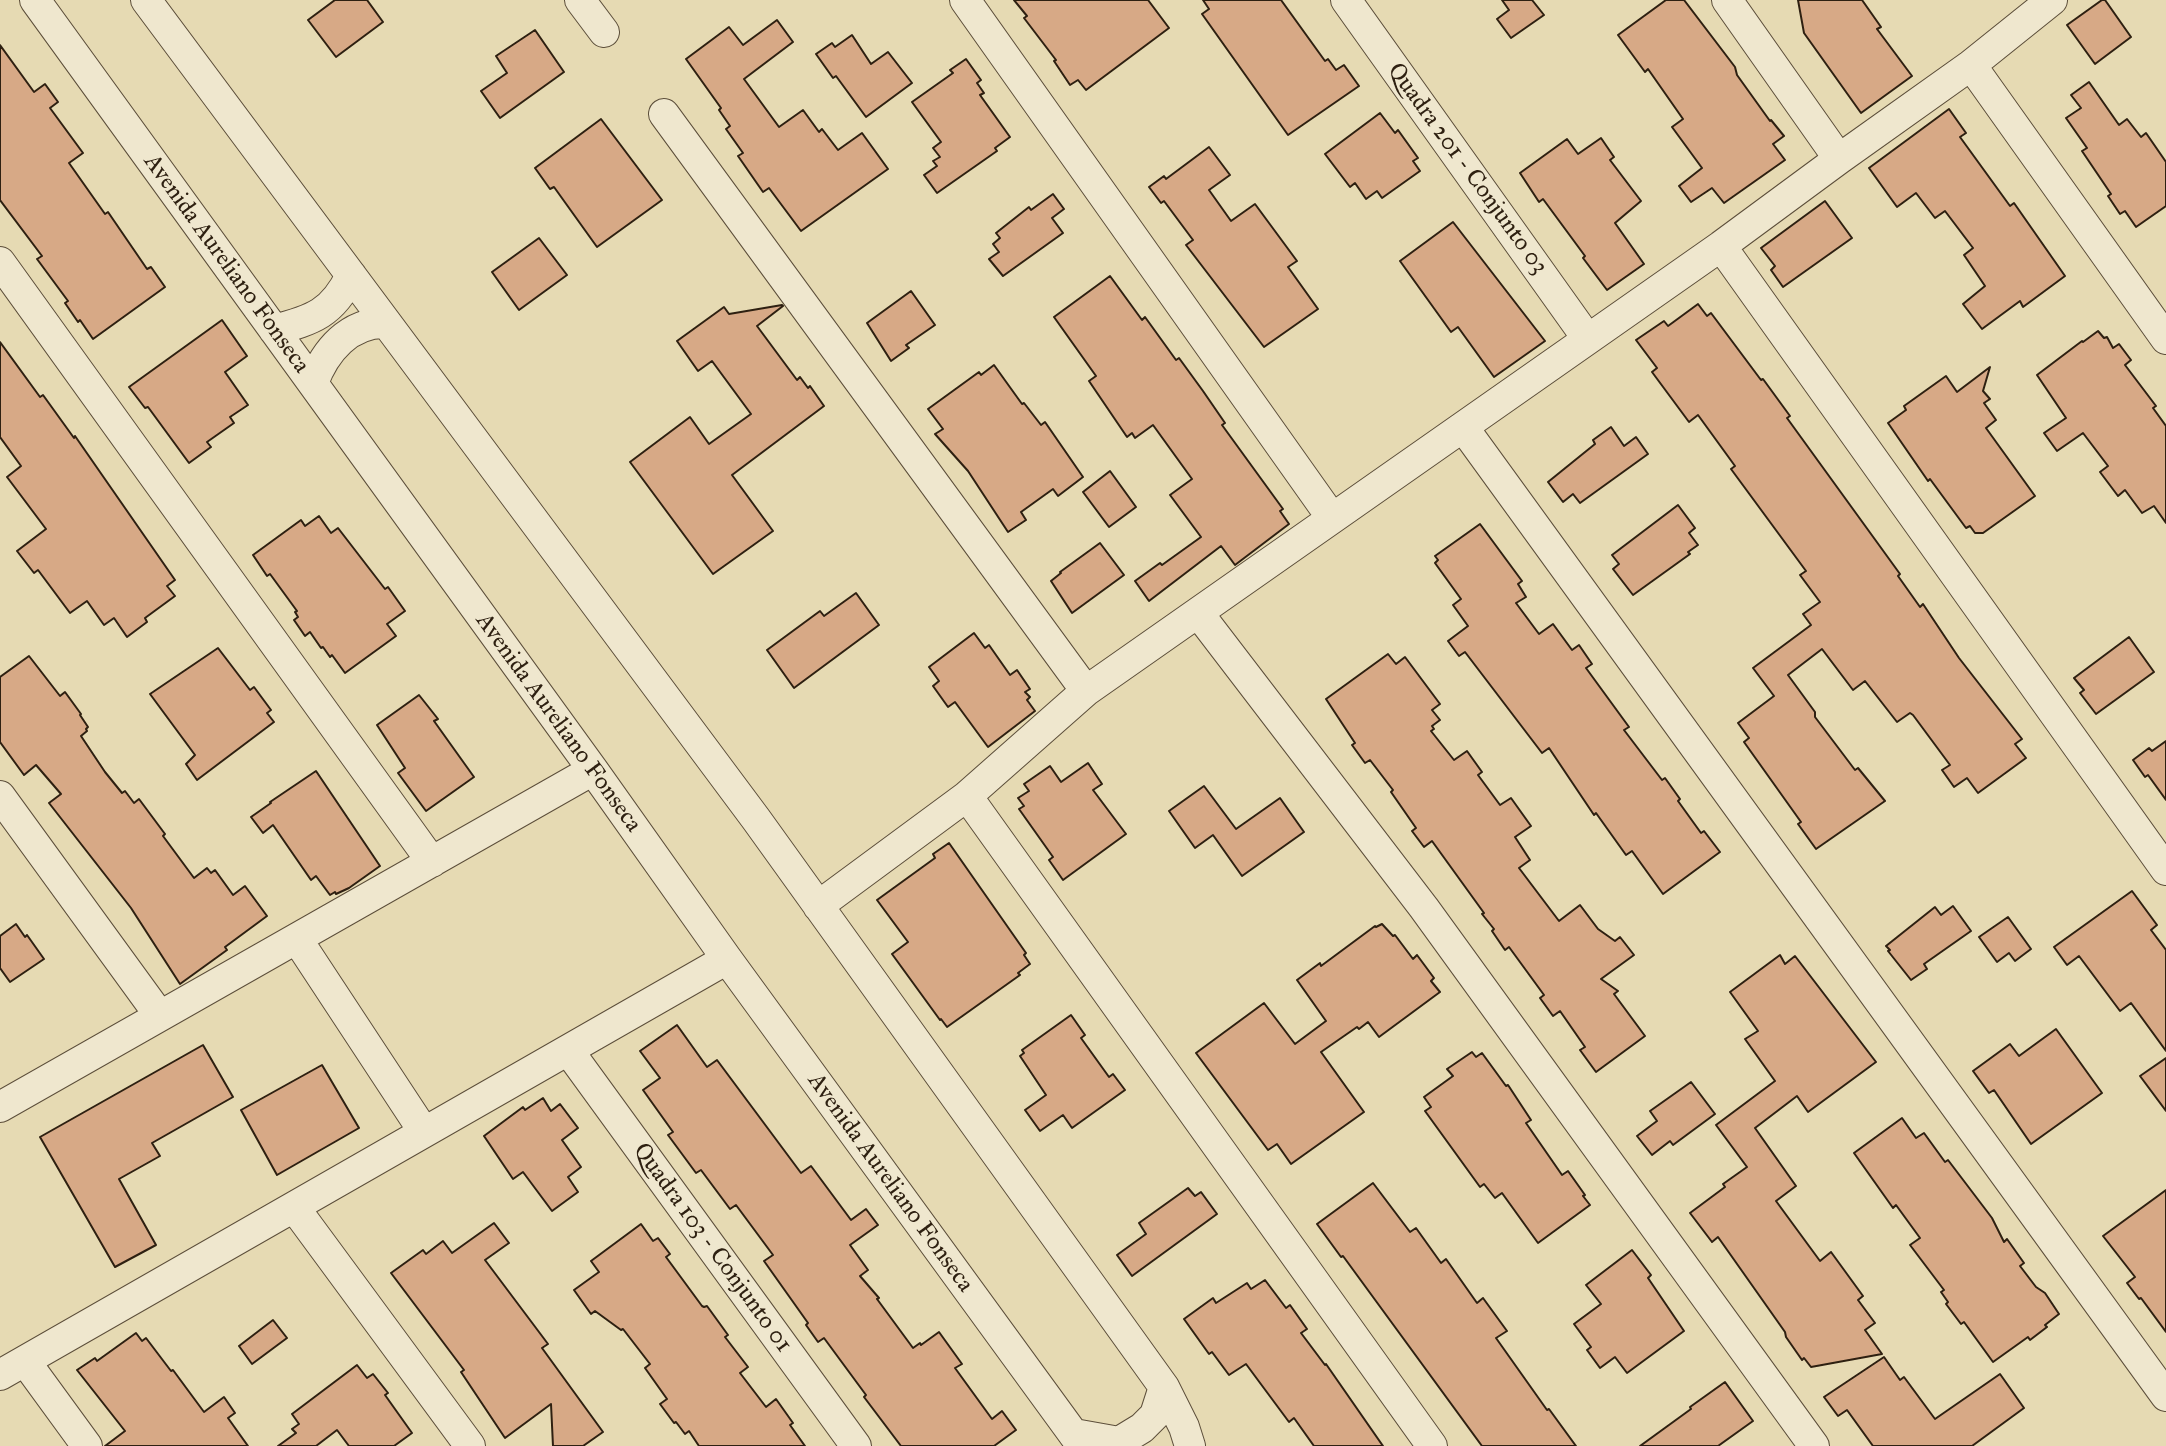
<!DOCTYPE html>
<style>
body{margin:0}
canvas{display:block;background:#e6dab3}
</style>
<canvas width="2166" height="1446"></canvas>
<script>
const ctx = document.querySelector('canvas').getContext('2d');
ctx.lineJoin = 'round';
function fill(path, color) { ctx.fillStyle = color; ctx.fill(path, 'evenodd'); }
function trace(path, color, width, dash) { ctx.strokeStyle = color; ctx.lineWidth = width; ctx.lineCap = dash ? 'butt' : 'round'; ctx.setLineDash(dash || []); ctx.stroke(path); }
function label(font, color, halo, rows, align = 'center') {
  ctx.font = font + ' "IM FELL Great Primer",serif'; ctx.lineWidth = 5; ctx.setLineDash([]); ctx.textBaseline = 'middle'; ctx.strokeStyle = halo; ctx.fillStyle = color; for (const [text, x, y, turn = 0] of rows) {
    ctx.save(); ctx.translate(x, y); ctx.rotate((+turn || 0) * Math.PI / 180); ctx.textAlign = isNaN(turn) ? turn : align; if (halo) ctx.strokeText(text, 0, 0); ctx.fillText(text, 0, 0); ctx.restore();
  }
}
const building = new Path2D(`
 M335,0H367L383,22L336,57L308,20Z
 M1014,0H1148L1169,28L1086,90L1078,80L1070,85L1054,61L1056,60L1024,18L1027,16Z
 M1203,0H1281L1325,61L1328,59L1336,70L1344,65L1359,86L1288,135L1202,14L1209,9Z
 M1502,0H1532L1544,15L1511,38L1497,19L1509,10Z
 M1666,0H1684L1735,67L1737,75L1770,121L1771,120L1784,136L1773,144L1785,160L1724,203L1712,188L1691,202L1679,186L1702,168L1672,127L1683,119L1648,69L1645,72L1618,35Z
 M1798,0H1862L1881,27L1877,29L1912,76L1861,113L1804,33Z
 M2102,0H2105L2131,37L2095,64L2067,25Z
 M777,20L793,42L744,79L779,127L803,110L819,132L822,129L838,150L862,133L888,169L801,231L769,188L763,192L738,156L743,153L726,129L730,126L719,110L721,108L686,59L729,27L743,45Z
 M535,30L564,72L500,118L481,91L507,73L496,56Z
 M852,35L871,64L888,52L912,83L866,117L836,76L833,78L816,54L832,43L835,47Z
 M0,45L34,92L45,84L58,102L50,108L83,153L69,163L105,214L108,212L147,269L151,267L165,287L93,339L80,320L78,322L65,303L68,301L37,259L42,256L0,200Z
 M966,59L981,80L977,83L984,93L980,95L1010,137L995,148L997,151L937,193L924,175L937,166L933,161L940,157L933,148L941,142L912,102L953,73L950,70Z
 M2089,82L2119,125L2127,119L2141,137L2146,133L2166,162V206L2136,227L2125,211L2120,214L2108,196L2111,194L2082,151L2087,148L2066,118L2081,108L2071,95Z
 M1949,109L1966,133L1960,137L2010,206L2014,203L2065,276L2023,307L2020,301L1982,329L1963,304L1985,286L1964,255L1973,248L1945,211L1935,218L1916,193L1897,207L1869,168Z
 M1380,113L1395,133L1398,130L1418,158L1413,161L1420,171L1382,198L1377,191L1366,199L1355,183L1350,187L1325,154Z
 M601,119L662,200L597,247L554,187L550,189L535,168Z
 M1601,138L1614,157L1610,160L1641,201L1615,223L1644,264L1607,290L1583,258L1585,256L1543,199L1539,202L1520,173L1567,139L1578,154Z
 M1209,147L1230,175L1209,190L1231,221L1255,204L1297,261L1288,267L1318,309L1264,347L1186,245L1193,240L1164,201L1161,203L1149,187L1164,176L1166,179Z
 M1053,194L1064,209L1052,218L1063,233L1003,276L989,259L999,252L993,244L1000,238L996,233L1029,207L1031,210Z
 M1825,201L1852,238L1783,287L1771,270L1775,266L1761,248Z
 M1453,222L1545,341L1494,377L1458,327L1451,332L1400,261Z
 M539,238L567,275L519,310L492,272Z
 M1110,276L1142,320L1145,317L1176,360L1179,358L1203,391L1225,423L1222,425L1283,509L1280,511L1289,524L1235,565L1221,546L1149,601L1135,581L1160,563L1162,565L1201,537L1170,495L1192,479L1153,425L1135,438L1132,433L1127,437L1089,381L1096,376L1054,317Z
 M911,291L935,325L906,345L909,348L891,361L867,323Z
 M1698,304L1707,316L1711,313L1761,380L1763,379L1790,416L1787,418L1900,574L1898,576L1920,607L1923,604L1959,658L2022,739L2015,744L2026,758L1978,793L1967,778L1954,787L1942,770L1950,765L1913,715L1910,713L1897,722L1865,681L1853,690L1822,649L1788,675L1815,712V717L1855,770L1858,768L1885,801L1816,849L1798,824L1801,822L1744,742L1749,738L1738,723L1774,696L1753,668L1811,625L1803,614L1820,602L1800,575L1806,571L1731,469L1735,466L1698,415L1689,422L1652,372L1657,368L1636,340L1664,321L1668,326Z
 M782,305L783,306L757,326L797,380L800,377L808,388L810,386L824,406L732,475L773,531L713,574L630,462L690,417L709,444L751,414L712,361L698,371L677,341L724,307L729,314Z
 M222,320L247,356L225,372L248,405L230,417L234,423L207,442L211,447L189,463L148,407L145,408L129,387Z
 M2098,331L2104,338L2107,337L2113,348L2119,344L2131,360L2125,365L2156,406L2153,408L2166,426V523L2154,506L2142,513L2125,490L2118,496L2100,472L2108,466L2083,433L2057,451L2044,433L2066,418L2037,375L2082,341L2083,342Z
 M0,342L40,397L43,395L74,438L75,436L175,580L167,586L175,596L145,618L147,622L127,637L114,618L104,625L87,601L70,613L38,570L34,573L17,551L46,529L7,477L21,466L0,437Z
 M994,365L1022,404L1024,403L1041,425L1045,422L1083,477L1058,496L1053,489L1021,512L1026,520L1008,532L968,471L935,434L943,429L928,409L979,372L981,375Z
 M1990,367L1983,391L1990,399L1984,403L1996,420L1986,428L2035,496L1983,533H1975L1970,526L1966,528L1930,479L1928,481L1888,423L1906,410L1904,406L1946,376L1957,392Z
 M1611,427L1624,446L1636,437L1648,454L1580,503L1573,494L1563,502L1548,482L1595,444L1593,440Z
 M1110,471L1136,507L1109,527L1083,492Z
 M1678,505L1695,528L1689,533L1698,545L1688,552L1690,554L1633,595L1613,569L1619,564L1612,555Z
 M319,516L331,533L338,528L385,589L388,587L405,611L387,624L396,636L345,673L332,655L330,657L323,647L321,648L310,632L305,636L294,620L298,617L295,612L297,611L270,574L267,576L253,555L301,520L305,526Z
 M1480,524L1522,581L1518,584L1526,597L1516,603L1539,634L1553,624L1572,650L1579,645L1592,664L1586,668L1629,727L1624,730L1662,780L1665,778L1680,799L1678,801L1701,833L1704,831L1720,852L1663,894L1632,851L1626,855L1596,813L1594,815L1549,748L1542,753L1465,652L1459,656L1448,641L1468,626L1453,605L1461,599L1435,563L1438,560L1435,556Z
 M1100,543L1124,575L1072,613L1051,581L1061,573L1060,572Z
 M856,593L879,625L794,688L767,650L820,611L824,616Z
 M974,633L985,648L989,645L1010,675L1017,670L1030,689L1025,692L1030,697L1027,700L1035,711L988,747L955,702L948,707L933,686L939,681L929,667Z
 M2129,637L2154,672L2096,714L2080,693L2084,690L2074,678Z
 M218,648L250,690L254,687L271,710L267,713L274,722L197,780L186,764L195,755L150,694Z
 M1388,654L1396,664L1405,657L1440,704L1432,710L1440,720L1432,726L1434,729L1431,731L1454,760L1467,751L1482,772L1478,775L1500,805L1511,798L1531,826L1515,837L1530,860L1519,868L1559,921L1580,905L1598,929L1615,941L1620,937L1634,955L1601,979L1618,991L1614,994L1645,1036L1596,1072L1580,1050L1585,1047L1560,1011L1553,1016L1540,998L1544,995L1509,947L1505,950L1492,931L1494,929L1482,914L1484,913L1432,841L1424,847L1412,831L1416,828L1391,792L1393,790L1370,760L1365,763L1352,745L1355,743L1326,699Z
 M29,656L60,696L65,692L81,714L80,715L88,727L86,729L87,731L81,736L105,772L122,793L125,791L134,803L139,799L165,834L163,836L194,878L207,868L211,873L215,870L233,895L245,886L267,916L225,947L227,950L180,984L131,908L49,803L61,794L36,765L24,775L0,742V677Z
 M419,695L438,719L434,721L474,777L426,811L398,773L405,768L377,725Z
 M2166,741V800L2148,775L2145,777L2133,760L2149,748L2152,751Z
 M1088,763L1102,784L1093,790L1126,834L1063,880L1049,860L1053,857L1019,809L1024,806L1018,798L1029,791L1024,784L1050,766L1061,782Z
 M316,771L380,866L349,888L336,894L335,892L330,895L316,876L311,880L273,825L263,833L251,817L271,803L270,802Z
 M1204,786L1236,829L1280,798L1304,832L1242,876L1213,835L1195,848L1169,811Z
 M949,843L1026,953L1024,955L1030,964L1018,973L1020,975L947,1027L941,1019L940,1020L892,954L908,942L877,900L935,858L933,854Z
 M2132,891L2157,925L2151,930L2166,950V1051L2131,1003L2120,1011L2079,956L2067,965L2054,947Z
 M1953,906L1971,931L1924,964L1927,969L1911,980L1888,951L1890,950L1886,946L1935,907L1941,915Z
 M2008,917L2031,949L2015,961L2009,953L1997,962L1979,937Z
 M16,924L25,937L27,935L44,959L10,982L0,968V936Z
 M1382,924L1393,936L1395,935L1413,959L1417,955L1434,978L1431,981L1440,992L1379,1037L1368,1022L1359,1029L1357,1027L1321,1052L1364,1112L1291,1164L1277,1144L1268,1150L1196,1053L1264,1003L1295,1044L1326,1021L1297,980L1320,963L1321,966L1375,926L1376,927Z
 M1780,955L1785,964L1795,956L1876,1062L1808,1112L1797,1096L1755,1128L1796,1186L1776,1201L1820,1261L1831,1252L1863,1296L1858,1300L1875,1323L1865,1330L1882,1354L1811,1367L1804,1358L1802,1360L1786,1337L1785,1332L1718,1237L1712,1242L1690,1213L1725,1187L1723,1184L1747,1167L1716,1125L1775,1081L1745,1039L1758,1031L1730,992Z
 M1071,1015L1085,1035L1081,1038L1109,1077L1113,1074L1125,1090L1072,1128L1063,1115L1040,1131L1025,1110L1046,1095L1020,1056L1024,1053L1022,1050Z
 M677,1025L707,1067L717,1060L801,1173L811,1166L851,1220L866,1209L878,1225L850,1245L868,1270L860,1276L879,1298L877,1299L913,1348L920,1343L921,1345L939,1332L962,1364L955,1368L992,1419L1002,1411L1016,1430L994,1446H901L864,1397L866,1395L824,1338L818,1342L806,1325L808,1323L764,1261L773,1255L736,1205L730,1209L701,1170L696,1173L668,1135L673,1132L643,1090L660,1078L640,1051Z
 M2056,1029L2102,1093L2031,1144L1994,1090L1989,1093L1973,1071L2010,1044L2019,1056Z
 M203,1045L233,1097L152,1143L160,1156L119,1179L156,1245L115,1267L40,1137Z
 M1472,1052L1476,1057L1482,1053L1506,1086L1508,1085L1531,1120L1526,1123L1562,1175L1568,1171L1585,1195L1583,1196L1590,1205L1538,1243L1502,1193L1495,1198L1484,1184L1480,1187L1425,1111L1431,1107L1424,1097L1453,1076L1447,1069Z
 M2166,1058V1111L2140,1076Z
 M322,1065L359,1128L277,1175L241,1110Z
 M1691,1082L1715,1114L1673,1145L1670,1141L1652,1155L1637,1136L1657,1121L1650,1111Z
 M543,1098L551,1111L560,1104L578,1128L562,1140L581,1167L568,1177L578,1192L552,1211L523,1172L513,1179L484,1136L523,1107L525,1110Z
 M1902,1118L1916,1138L1924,1133L1945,1162L1948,1160L1992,1218L2004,1242L2007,1239L2024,1263L2020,1266L2036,1287L2045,1293L2059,1314L2045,1325L2047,1327L2030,1340L2028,1337L1993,1362L1964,1322L1961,1324L1946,1304L1948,1302L1941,1292L1944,1290L1910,1245L1920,1238L1896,1205L1893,1208L1854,1153Z
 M1373,1183L1410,1232L1416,1228L1441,1263L1446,1259L1477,1303L1483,1298L1507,1331L1496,1338L1547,1410L1549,1409L1576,1446H1482L1343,1256L1341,1257L1317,1224Z
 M1188,1188L1195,1196L1201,1192L1217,1214L1132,1276L1117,1255L1146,1234L1139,1223Z
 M2166,1190V1332L2141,1298L2139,1299L2127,1283L2135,1277L2103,1236Z
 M494,1223L509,1243L485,1260L548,1344L542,1348L603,1432L583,1446H553L551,1404L505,1438L461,1372L464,1370L391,1273L423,1250L426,1254L443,1241L452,1253Z
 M641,1224L653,1241L658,1238L670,1254L666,1257L702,1306L704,1307L707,1306L728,1335L725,1337L748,1367L740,1373L766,1407L776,1399L793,1423L790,1425L805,1446H699L689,1431L685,1434L676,1422L674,1423L660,1404L667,1399L645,1368L650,1364L623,1329L621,1330L595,1311L591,1314L574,1290L599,1272L591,1261Z
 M1632,1250L1651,1275L1648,1278L1684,1331L1627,1373L1615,1357L1600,1368L1587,1350L1591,1347L1574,1324L1601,1304L1586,1285Z
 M1265,1280L1286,1308L1290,1305L1307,1329L1301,1333L1325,1365L1326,1364L1383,1446H1314L1294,1418L1289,1422L1246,1364L1229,1375L1212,1352L1209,1354L1184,1319L1213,1298L1216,1303L1247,1283L1251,1289Z
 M273,1320L287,1338L252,1364L239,1346Z
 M136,1333L142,1341L146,1338L171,1371L173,1370L204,1412L224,1397L235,1413L228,1418L248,1446H105L125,1431L77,1370L95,1358L97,1361Z
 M1884,1357L1900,1380L1904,1377L1935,1419L2000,1374L2024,1408L1972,1446H1873L1847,1410L1838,1416L1824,1397Z
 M357,1365L367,1378L373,1374L388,1393L385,1395L412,1433L394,1446H349L337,1430L316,1446H278L296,1433L292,1429L299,1424L292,1414Z
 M1725,1382L1753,1421L1718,1446H1640L1691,1409L1690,1407Z`);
const minor = new Path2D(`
 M35,0L593,770L727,959L1082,1446
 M146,0L756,819L1164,1387L1184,1427L1190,1446
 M580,0L604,32
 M965,0L1332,518
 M1346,0L1587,338
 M1727,0L1839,159
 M1971,65L2166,339
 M664,114L1086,691
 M1721,246L2166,870
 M0,262L432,862
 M274,330C313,320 333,313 351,275
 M313,383C325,351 349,322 386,323
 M1463,427L2166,1396
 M1199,614L1424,908L1814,1446
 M0,796L160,1016
 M967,796L1432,1446
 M818,906L967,796L1086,691L1721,246L1839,159L1971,65L2052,0
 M297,939L424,1132
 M568,1050L856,1446
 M0,1107L593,770
 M294,1207L470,1446
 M25,1361L87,1446
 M0,1375L727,959
 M1074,1434L1119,1442L1142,1428L1155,1415L1164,1387`);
const streetNames = [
 ["Quadra 201 - Conjunto 03",1467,169,54],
 ["Avenida Aureliano Fonseca",226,264,54],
 ["Avenida Aureliano Fonseca",558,723,54],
 ["Avenida Aureliano Fonseca",890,1183,54],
 ["Quadra 103 - Conjunto 01",712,1248,54]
];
fill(building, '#d7a986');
trace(building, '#2e2011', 2);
trace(minor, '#5c4e3a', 32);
trace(minor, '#efe7ce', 30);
label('24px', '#2e2011', '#efe7ce', streetNames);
</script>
